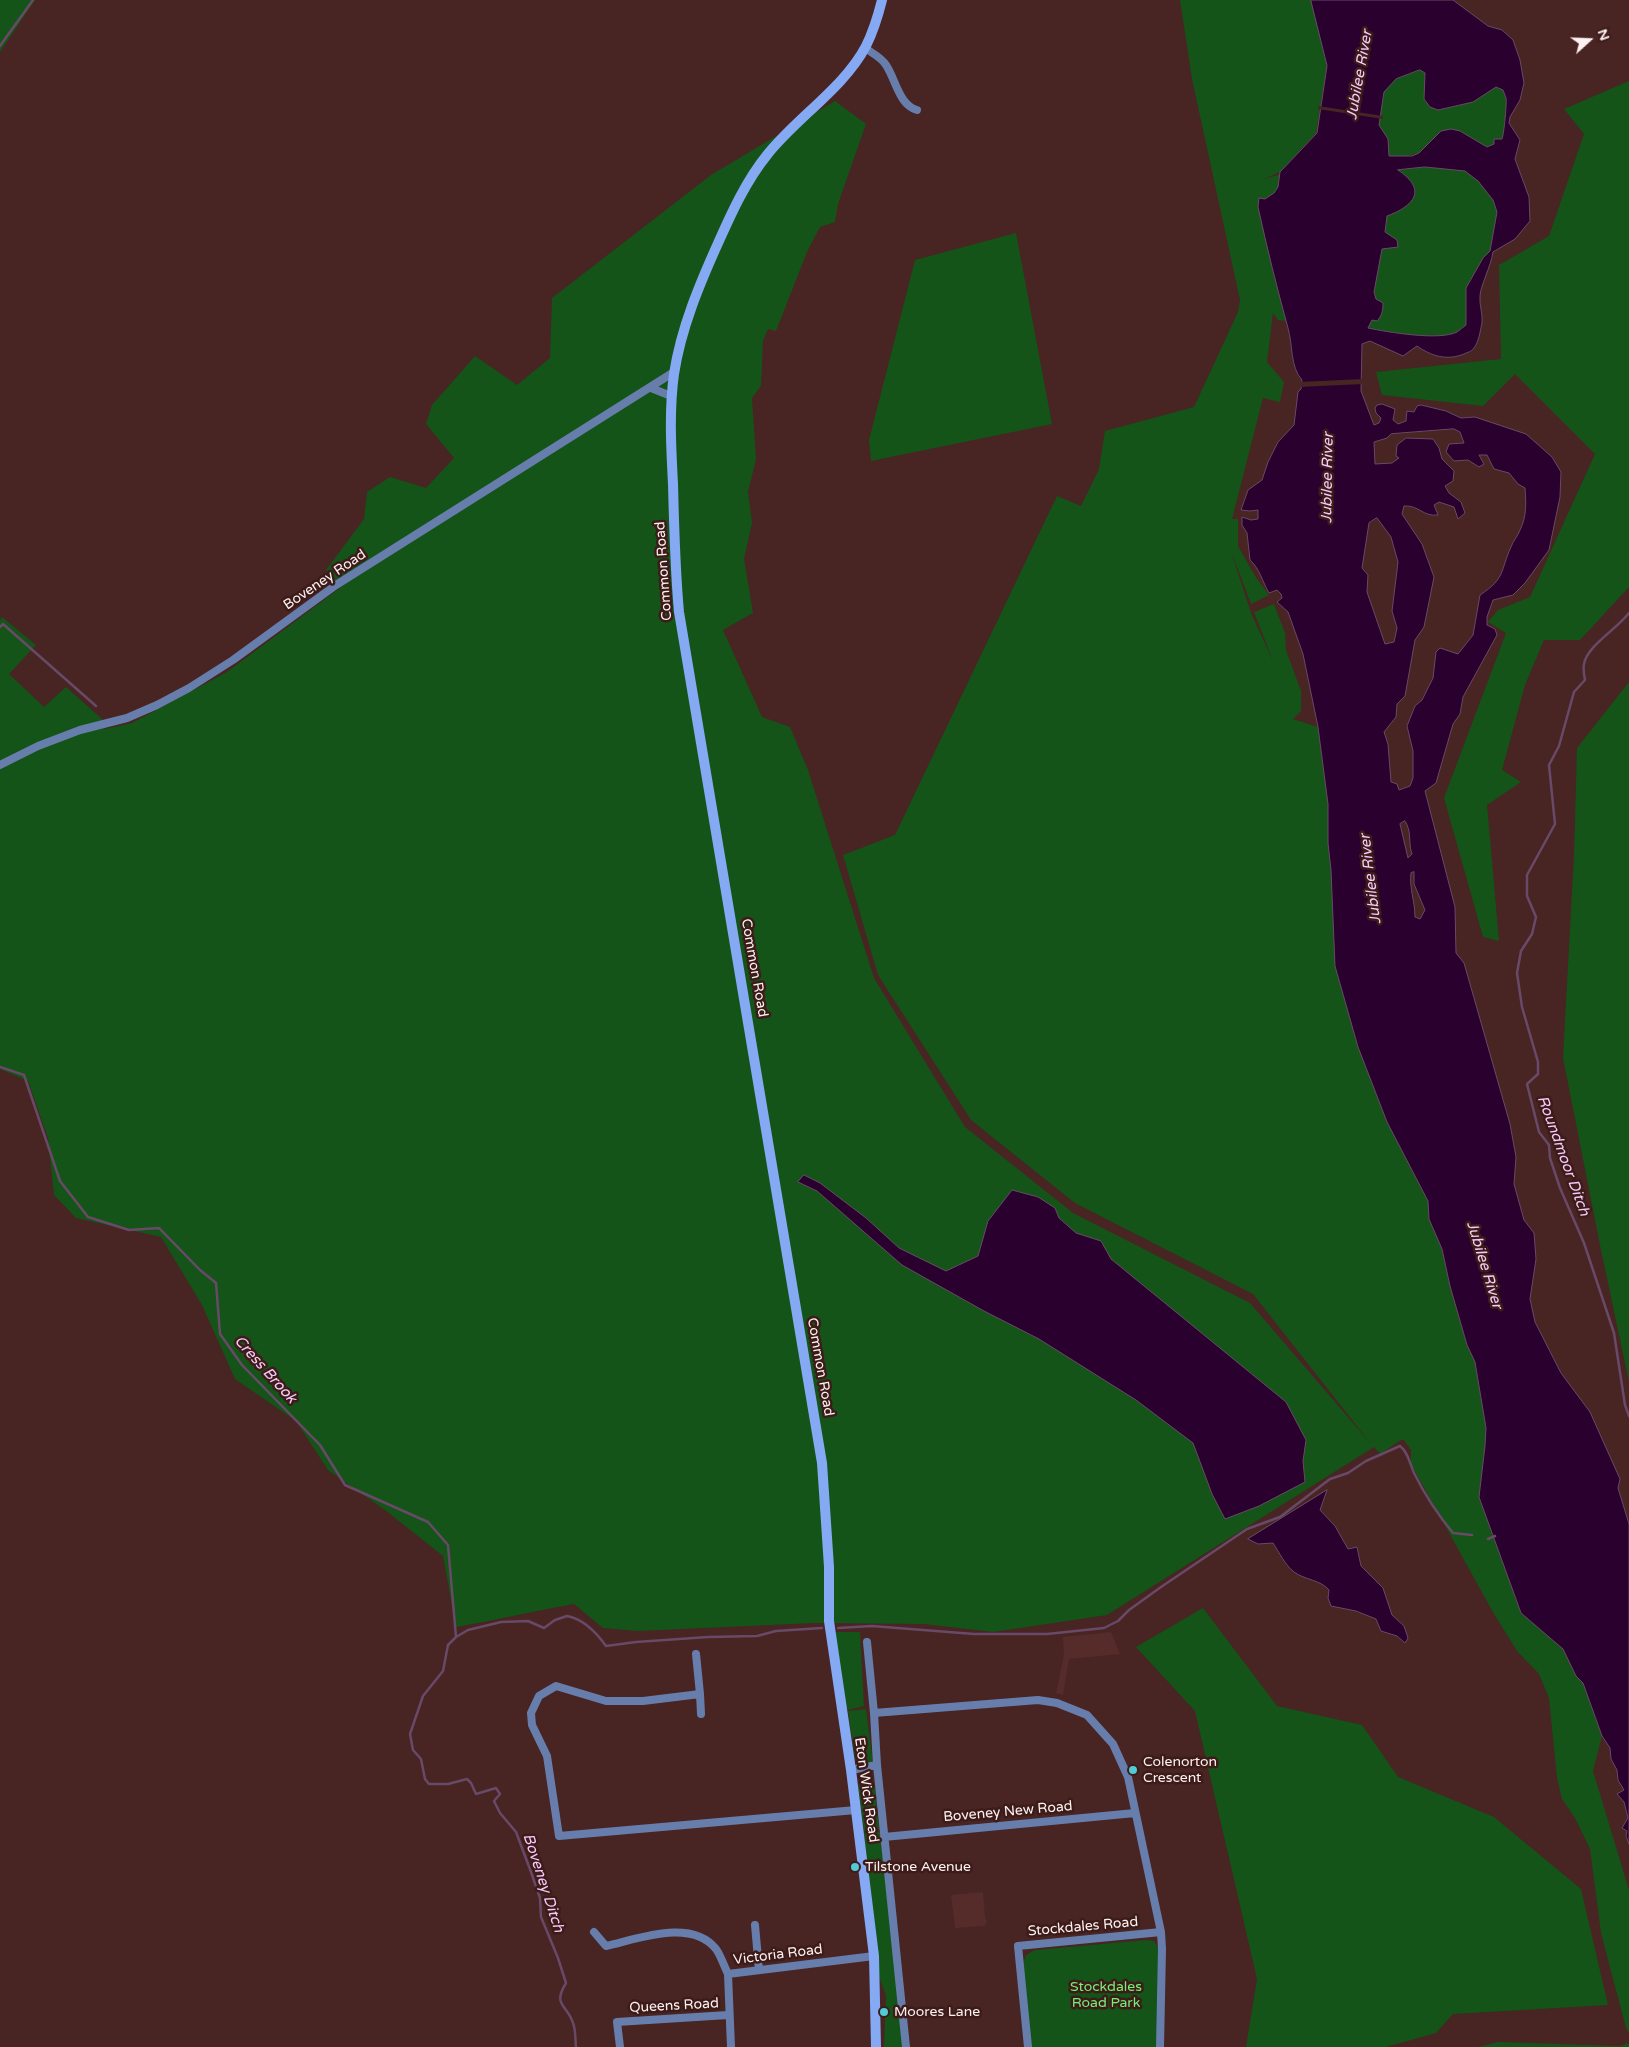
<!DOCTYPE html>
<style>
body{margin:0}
#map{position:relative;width:1629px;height:2047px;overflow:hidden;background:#482423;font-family:"Varela Round",sans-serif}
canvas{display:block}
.north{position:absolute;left:1564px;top:15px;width:50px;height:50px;-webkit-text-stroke:4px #3d1b19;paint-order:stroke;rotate:70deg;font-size:14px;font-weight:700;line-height:20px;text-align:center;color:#fcf2f1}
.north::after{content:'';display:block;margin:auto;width:18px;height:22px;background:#fcf2f1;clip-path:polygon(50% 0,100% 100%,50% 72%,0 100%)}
</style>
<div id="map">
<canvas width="1629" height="2047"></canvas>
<div class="north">N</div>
</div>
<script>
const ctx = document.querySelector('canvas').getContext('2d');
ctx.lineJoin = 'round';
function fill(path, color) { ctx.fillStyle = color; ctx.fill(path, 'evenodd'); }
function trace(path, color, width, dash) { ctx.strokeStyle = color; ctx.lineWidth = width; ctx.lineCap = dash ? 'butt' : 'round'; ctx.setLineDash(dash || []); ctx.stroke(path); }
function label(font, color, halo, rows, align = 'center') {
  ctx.font = font + ' "Varela Round",sans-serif'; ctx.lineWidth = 5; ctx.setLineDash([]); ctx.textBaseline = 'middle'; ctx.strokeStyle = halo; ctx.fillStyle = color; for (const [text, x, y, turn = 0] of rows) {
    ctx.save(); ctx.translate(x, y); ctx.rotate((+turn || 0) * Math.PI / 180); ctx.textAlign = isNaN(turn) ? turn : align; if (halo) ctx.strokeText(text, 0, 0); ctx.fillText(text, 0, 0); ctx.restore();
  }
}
const built = new Path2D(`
 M1111,1632L1120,1654L1069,1659L1063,1695L1056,1693L1064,1655L1063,1637Z
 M983,1892L985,1918L987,1922L984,1926L955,1928L951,1895Z`);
const green = new Path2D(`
 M0,0H35L0,52Z
 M1180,0H1326L1327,66L1316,133L1280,172L1264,179L1282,174L1298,322L1278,320L1273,313L1267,362L1284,382L1280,402L1263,398L1232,519H1238V546L1255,576L1269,595L1251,604L1231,551L1251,613L1273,661L1254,612L1274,604L1285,633L1286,650L1301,691V711L1293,719L1318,727L1328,804V843L1331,870L1387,1122L1428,1201L1429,1219L1442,1249L1450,1286L1467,1345L1475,1362L1486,1428L1485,1446L1479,1497L1521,1613L1563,1649L1576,1676L1583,1683L1602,1736L1593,1771L1629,1890V2033L1626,2028L1601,1933L1590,1849L1575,1818L1562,1799L1557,1778L1549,1698L1539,1674L1517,1651L1494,1614L1411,1464V1450L1404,1440H1401L1380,1454L1374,1447L1107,1615L993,1632L924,1624L815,1623L637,1631L603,1628L574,1604C535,1611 496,1620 456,1627L443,1556L385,1510L328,1470L296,1421L235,1379L202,1305L161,1237L76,1218L54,1195L48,1138L28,1081L0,1069V620L2,617L36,645L9,674L44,707L66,687L102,719L105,729L132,723L227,672L340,588L334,582L326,570L364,519L367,492L390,477L426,488L454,458L426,424L432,405L475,356L517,385L550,358L552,298L711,175L835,101L866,124L838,204L835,222L820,227L807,252L776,331L768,329L763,341L761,386L752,398L756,459L748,492L752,523L744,559L753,613L723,630L762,717L790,727L808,770L874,978L965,1127L1073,1213L1250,1303L1371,1444L1253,1294L1075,1203L971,1120L878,975L843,855L895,835L1057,496L1081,506L1099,469L1105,431L1194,407L1238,312L1240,300L1192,79Z
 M1453,0L1488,26L1502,30L1513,40L1520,60L1524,83L1520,100L1510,117L1509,123L1520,140L1515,159L1529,197L1530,221L1515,239L1493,252C1491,266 1480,287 1480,296C1479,305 1483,313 1482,323C1480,332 1479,341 1474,348C1471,352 1468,352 1464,354C1447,361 1431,356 1417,346L1403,356L1364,328L1366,293L1388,167L1430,149L1392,161L1385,157L1378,128L1380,87Z
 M1629,81V587L1580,640H1544L1525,685L1502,770L1521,782L1487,805L1499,941L1483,937L1444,798L1506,633L1488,622L1498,610L1530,597L1595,454L1515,374L1483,406L1382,395L1376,372L1501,359L1499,265L1549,236L1584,134L1564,109Z
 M1016,233L1052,424L871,461L869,440L915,260Z
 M1629,682V1382L1601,1250L1563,1058L1574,855L1577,748Z
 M1203,1608L1277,1706L1362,1725L1398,1777L1494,1817L1581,1889L1608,2005L1453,2014L1436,2033L1386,2047H1246L1257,1979L1195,1711L1136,1647Z
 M835,1632H860L864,1706L848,1710L846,1707Z
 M866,1709L873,1764L862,1766L855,1759L848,1711Z
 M865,1779L875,1788L879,1829L864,1831L858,1787L860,1782Z
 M880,1832L903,2047H884L886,1995L879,1977L864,1833Z
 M1147,1940L1154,1941L1159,1949L1158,2047H1031L1023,1963L1026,1955L1035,1950Z
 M1498,2042L1620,2046L1627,2043L1629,2044V2047H1478Z`);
const water = new Path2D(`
 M1311,0H1453L1488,26L1502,30L1513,40L1520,60L1524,83L1520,100L1510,117L1509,123L1520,140L1515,159L1529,197L1530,221L1515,239L1493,252C1491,266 1480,287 1480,296C1479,305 1483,313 1482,323C1480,332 1479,341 1474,348C1471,352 1468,352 1464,354C1447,361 1431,356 1417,346L1403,356L1370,341L1362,344L1361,391L1374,425L1379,423L1381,418L1376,413L1375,408L1377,405L1382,404L1395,409L1393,420L1398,424L1406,421L1407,411L1414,412L1417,406L1421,405L1446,411L1461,418L1475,417L1526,434L1552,457L1561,472L1560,497L1549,550L1525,583L1513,595L1493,600L1487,617V625L1495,629L1497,635L1463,697L1460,714L1453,724L1436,783L1425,791L1455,907L1456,953L1464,963L1510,1124L1516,1157L1514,1184L1524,1220L1534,1233L1536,1259L1530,1299L1535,1322L1561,1373L1590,1412L1620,1479L1618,1488L1629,1524V1844L1626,1836L1627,1831L1622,1828L1628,1818L1624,1802L1617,1794L1624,1790L1618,1780L1617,1770L1611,1759L1610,1748L1602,1736L1583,1683L1576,1676L1563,1649L1521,1613L1479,1497L1485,1446L1486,1428L1475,1362L1467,1345L1450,1286L1442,1249L1429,1219L1428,1201L1387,1122L1358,1047L1335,966L1331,870L1328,843V804L1318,727L1303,654L1288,612L1277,602L1282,598L1281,594L1277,590L1269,593C1262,581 1260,569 1250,560L1247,533L1242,525V517L1251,520L1258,519V510L1250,511L1241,510L1248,490L1262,480L1268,462L1278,442L1294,425L1298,392L1301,389L1302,380C1290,367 1293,345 1288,328C1277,288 1267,248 1258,207L1259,198L1265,199L1274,193L1278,187L1280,172L1317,133L1327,66ZM1420,70L1425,73L1424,99L1430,107L1438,110L1473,102L1496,87L1503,90C1504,93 1505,95 1506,98C1507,102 1504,134 1502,139H1494V144L1487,147L1460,131L1451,129L1441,131L1419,153L1412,156H1389L1388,139L1379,125L1384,92L1396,79ZM1425,167L1465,171L1478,181L1493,200L1497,212L1490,251L1483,258L1466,288V325C1463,327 1460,330 1457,332C1439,341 1387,332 1368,328L1372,320L1377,321C1382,316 1383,310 1383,303L1376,299L1374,292L1382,249L1398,247L1397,240L1385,232L1387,216C1414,206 1428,190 1398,170ZM1454,429L1460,432L1464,443L1449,444L1446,452L1454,461L1468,460L1479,467L1484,464L1479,455H1487L1494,469L1509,473L1518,484L1525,488C1526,503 1527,516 1520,530C1518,536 1513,541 1511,547C1500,571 1506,578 1480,595L1473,635L1458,654L1440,648L1436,652L1433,678L1422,700L1415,706L1407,726L1413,751V778L1410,786L1399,790L1397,784L1391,782L1388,744L1384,732L1396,717L1397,704L1405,696L1415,640L1424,627L1434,577L1422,544L1402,514L1404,506C1419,505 1423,517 1438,515L1434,505L1439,502L1454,507L1458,519L1465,513L1461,502L1449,493L1445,486L1453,481L1454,471L1442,459L1439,448L1433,439L1406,438L1397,445L1396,456L1399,458L1392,463L1375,464L1374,442L1387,438L1391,434ZM1377,518L1391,537L1398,562L1392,611L1397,628L1394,642L1385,644L1367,592L1368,575L1362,568L1369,523ZM1405,821C1412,831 1408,843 1412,854L1408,858L1400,824ZM1414,872V884L1425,910L1420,919L1415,917C1415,901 1409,888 1411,873Z
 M804,1175L820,1183L866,1218L899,1248L946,1271L978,1256L988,1221L1012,1190L1038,1197L1055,1208L1059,1218L1076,1233L1101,1241L1111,1259L1286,1402L1306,1440L1303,1461L1305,1482L1259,1506L1225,1519L1212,1494L1193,1443L1136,1400L1039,1339L984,1311L902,1265L817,1191L798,1182Z
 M1327,1490L1320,1510L1335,1526L1348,1549L1357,1547L1361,1566L1383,1588L1392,1615L1404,1626L1408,1638L1405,1643L1397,1636L1381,1631L1376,1619L1356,1611L1331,1606L1328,1598L1329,1590C1321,1580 1305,1580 1294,1572C1285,1565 1279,1552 1273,1543L1258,1544L1248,1539Z`);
const pier = new Path2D(`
 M1318,106L1383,116V119L1318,109Z
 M1364,379V384L1299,387V382Z`);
const stream = new Path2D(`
 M0,46L33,0
 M1629,613C1617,629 1587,646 1584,664C1583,669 1584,675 1585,680L1574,692L1559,746L1549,765L1555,824L1527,875V896L1536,917L1532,934L1521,951L1517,973L1522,1007L1538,1062V1074L1527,1084L1539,1132L1549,1145L1550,1158L1560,1188L1584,1243L1614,1333L1625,1405L1629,1416
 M0,627L3,624L96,706
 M0,1067L24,1075L60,1181L88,1217L129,1230L159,1228L200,1270L216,1283L220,1334L242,1365L320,1445L345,1485L428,1522L448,1545L456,1637
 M1488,1539L1495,1536
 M838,1628L872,1626L974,1634H1047L1104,1628L1118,1621L1129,1610L1161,1587L1247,1529L1280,1517L1330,1479L1348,1473L1366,1461L1400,1446C1408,1452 1410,1464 1414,1473C1425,1495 1438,1515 1453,1533L1472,1535
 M576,2047C575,2039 576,2030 573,2023C567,2004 552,2006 566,1983L558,1958L541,1917L540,1898L531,1872L516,1832L500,1813L494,1801L500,1794L496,1788L476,1794L471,1783L467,1779L448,1784H429L425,1779L421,1759L413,1750L410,1734L423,1696L443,1671L448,1645L456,1637L468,1630L501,1622L528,1621L544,1628L555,1620L567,1616C584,1619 596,1632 606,1646L636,1642L708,1637L757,1636L776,1631L822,1628`);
const street = new Path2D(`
 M865,48C872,53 882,58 886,65C896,80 899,105 917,110
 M651,388L671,396
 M0,765L38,746L80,730L127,718L157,705L189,688L233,660L336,585L674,372
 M867,1642L874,1713
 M696,1654L700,1694L643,1701H606L556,1686L539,1696L531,1713L532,1725L547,1756L559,1836L856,1810
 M700,1694L701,1714
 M851,1770L877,1765
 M884,1837L1135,1813
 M755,1925L759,1970
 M594,1932L606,1946C638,1939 691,1918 716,1949C721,1956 724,1966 728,1974
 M620,2047L617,2022L728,2015
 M731,2047L728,1974L874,1956
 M906,2047L877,1765L874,1713L1038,1700L1057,1703L1087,1715L1113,1744L1128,1777L1161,1932L1162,1949L1160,2047
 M1028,2047L1018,1946L1161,1932`);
const secondary = new Path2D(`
 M876,2047L874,1956L851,1770L829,1621V1567L822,1463L679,612C675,569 674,526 673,484C671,447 669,410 674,374C681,328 700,283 719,241C732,212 746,181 767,155C796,118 844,88 866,46C873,32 878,16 882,0`);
const markers = [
 [1133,1770,5,"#52cbd7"],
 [855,1867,5,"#52cbd7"],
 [884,2012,5,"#52cbd7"]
];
const streetNames = [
 ["Common Road",664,571,-94],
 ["Boveney Road",325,580,-34],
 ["Common Road",754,968,80],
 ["Common Road",820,1367,80],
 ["Eton Wick Road",866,1790,82],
 ["Boveney New Road",1008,1812,-5],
 ["Stockdales Road",1083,1927,-5],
 ["Victoria Road",778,1955,-7],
 ["Queens Road",674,2006,-3]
];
const poiNames = [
 ["Colenorton",1143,1762],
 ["Crescent",1143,1778],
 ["Tilstone Avenue",865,1867],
 ["Moores Lane",894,2012]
];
const parkNames = [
 ["Stockdales",1106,1987],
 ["Road Park",1106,2003]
];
const waterNames = [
 ["Jubilee River",1360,75,-80],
 ["Jubilee River",1328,478,-89],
 ["Jubilee River",1371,879,-97],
 ["Roundmoor Ditch",1563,1156,70],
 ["Jubilee River",1484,1265,73],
 ["Cress Brook",265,1370,48],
 ["Boveney Ditch",543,1883,72]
];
fill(built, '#562c2a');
fill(green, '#145418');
fill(water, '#2a002e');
trace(water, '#694968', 1);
fill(pier, '#482423');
trace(stream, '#694968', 2.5);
trace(street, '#677eac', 8);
trace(secondary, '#85a9f3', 10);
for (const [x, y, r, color] of markers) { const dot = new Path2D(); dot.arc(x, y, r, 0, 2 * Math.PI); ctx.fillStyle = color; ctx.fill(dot); trace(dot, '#3d1b19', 2); }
label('14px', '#fcf2f1', '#3d1b19', streetNames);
label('14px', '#fcf2f1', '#3d1b19', poiNames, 'left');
label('14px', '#73f175', '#3d1b19', parkNames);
label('italic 15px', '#f6cafa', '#3d1b19', waterNames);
</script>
